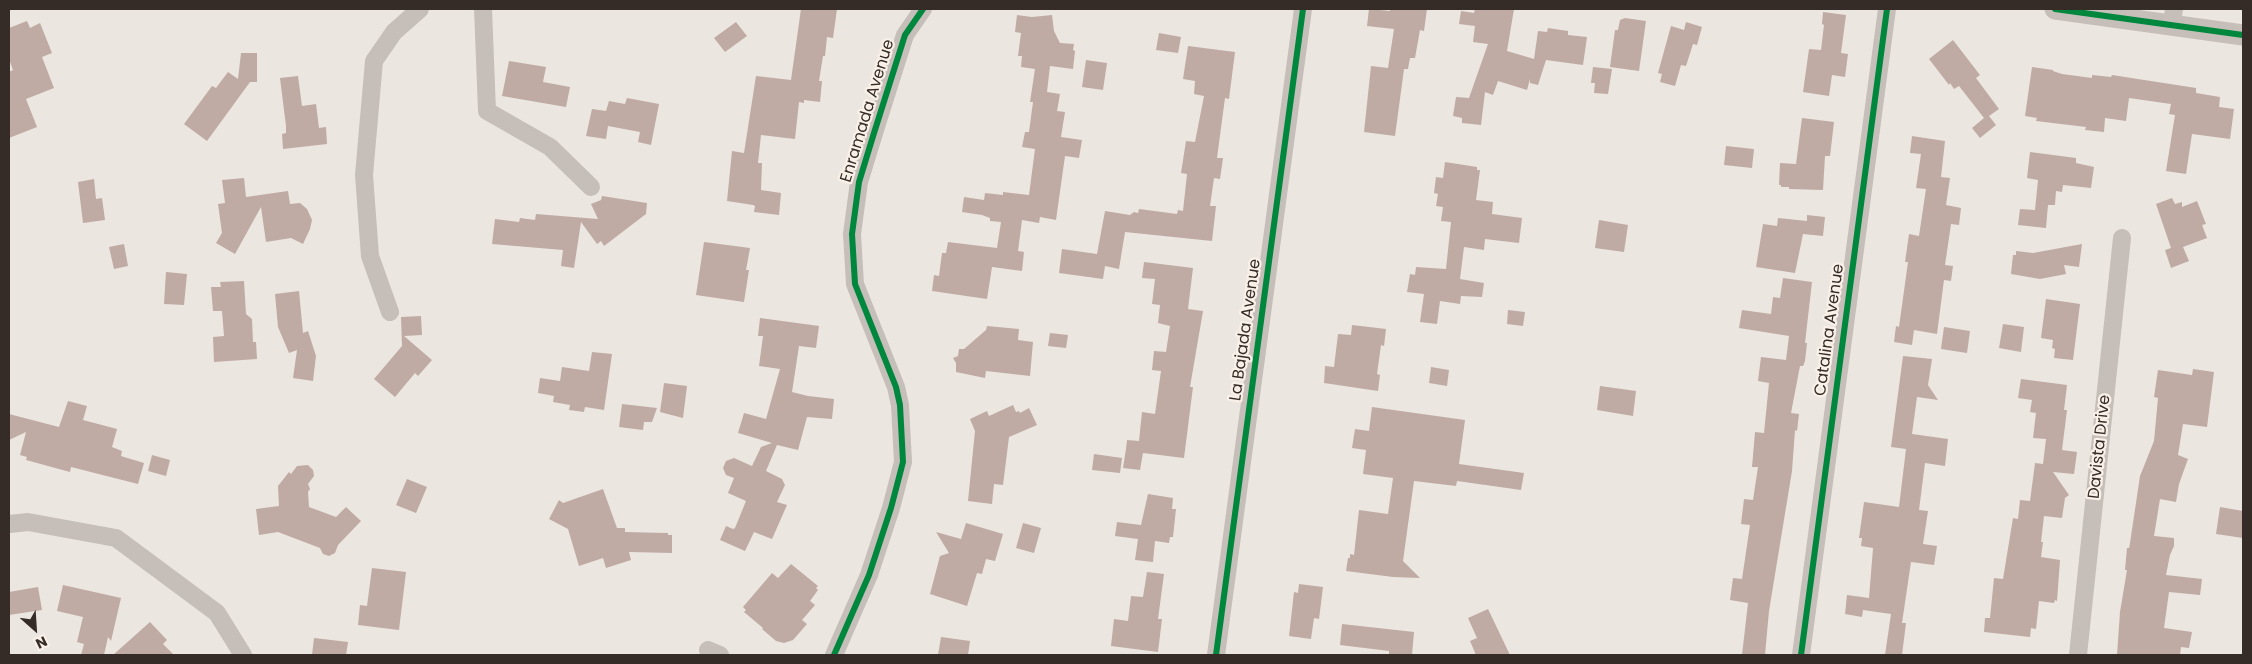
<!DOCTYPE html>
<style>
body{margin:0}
#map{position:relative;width:2252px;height:664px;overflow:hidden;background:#ece6e1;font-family:Poppins,sans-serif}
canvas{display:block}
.frame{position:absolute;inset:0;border:10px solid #352c28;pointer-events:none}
.north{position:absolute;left:10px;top:604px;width:50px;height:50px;-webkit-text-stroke:4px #f9f0e8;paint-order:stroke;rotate:154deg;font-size:14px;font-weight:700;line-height:20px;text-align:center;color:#352c28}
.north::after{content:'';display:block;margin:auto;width:18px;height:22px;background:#352c28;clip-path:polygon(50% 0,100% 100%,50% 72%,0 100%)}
</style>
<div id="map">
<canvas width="2252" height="664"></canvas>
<div class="frame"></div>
<div class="north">N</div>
</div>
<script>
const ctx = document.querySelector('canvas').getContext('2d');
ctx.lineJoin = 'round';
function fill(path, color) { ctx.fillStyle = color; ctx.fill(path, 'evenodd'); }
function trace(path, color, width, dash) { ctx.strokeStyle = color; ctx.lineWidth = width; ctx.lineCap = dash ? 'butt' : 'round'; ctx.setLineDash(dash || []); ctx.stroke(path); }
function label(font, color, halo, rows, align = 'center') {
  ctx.font = font + ' Poppins,sans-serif'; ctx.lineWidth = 4.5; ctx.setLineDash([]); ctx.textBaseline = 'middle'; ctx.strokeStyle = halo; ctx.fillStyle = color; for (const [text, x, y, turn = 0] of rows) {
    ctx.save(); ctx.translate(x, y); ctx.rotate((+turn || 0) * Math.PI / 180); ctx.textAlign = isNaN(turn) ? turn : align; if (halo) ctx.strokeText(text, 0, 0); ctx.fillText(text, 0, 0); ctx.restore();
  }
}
const building = new Path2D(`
 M801,9H837L833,38L827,37L825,56H823L819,81H822L820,102L804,100V103L799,102L795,139L761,135L758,163H762L761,190L781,193L779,215L754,212L755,206L753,205L727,201L732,151L744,153L756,76L791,80Z
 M1369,9L1390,11V9H1427L1424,31L1420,30L1415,58H1410L1408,69H1404L1395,136L1364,132L1371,66L1388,68L1394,29L1367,26Z
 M1475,9H1514L1507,51L1534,59L1538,31L1547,32L1548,28L1568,31V35L1587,37L1583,65L1546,60L1538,85L1530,83V79L1527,90L1498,81L1493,95L1485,92L1481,125L1462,123V118L1453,116L1456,97L1469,98L1488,44L1473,42L1475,26L1459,24L1461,11L1474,13Z
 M1823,12L1846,15L1841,53L1848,54L1845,77L1832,75L1829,96L1803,92L1809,49L1821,50L1824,25L1822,24Z
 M1017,15L1032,17L1052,15L1054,31L1060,43L1074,44L1073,50L1075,51L1073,69L1050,66L1047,92L1060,94L1057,111L1065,112L1061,137L1082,140L1079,158L1065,156L1056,220L1040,217L1039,223L1022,220L1018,251L1024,252L1022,271L992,267L987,299L932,291L934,275L939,276L942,253H946L948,242L997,248L1001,222L990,221V218L982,215L962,212L964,197L984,200L985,193L1003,195V192L1029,195L1035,149L1022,147L1025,132H1029L1033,102H1030L1035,69L1021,67L1022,56H1018L1021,33L1015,32Z
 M1625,18L1646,21L1639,71L1610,67L1615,30H1618L1620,20Z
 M27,21L30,28L40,23L52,53L42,57L54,88L26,99L37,127L9,138V72L13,70L9,59V28Z
 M736,22L747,36L725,52L714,38Z
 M1686,22L1702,27L1697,45L1693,44L1686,66L1681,65L1675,86L1660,82L1662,74L1658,73L1671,26L1684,30Z
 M1159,33L1181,37L1178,53L1156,50Z
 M1953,40L1980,75L1976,78L1999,109L1989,116L1996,125L1980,138L1972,128L1984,118L1959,86L1954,89L1950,83L1949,85L1929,59Z
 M1188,46L1235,52L1229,99L1225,98L1217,158H1223L1220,179L1214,178L1210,206H1216L1212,241L1125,232L1119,269L1105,266L1103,279L1059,273L1062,249L1097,254L1105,211L1130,215L1134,212L1138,213L1139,209L1177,214L1178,210L1183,211L1187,174L1181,173L1186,141L1195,142L1204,96L1194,94L1195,81L1183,79Z
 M241,53H257V82H250L207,141L184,124L212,86L216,88L228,72L238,79Z
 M1086,60L1107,63L1103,90L1082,87Z
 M509,61L546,67L543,82L570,87L566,107L502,96Z
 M1593,67L1612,69L1608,94L1594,93L1595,83H1591Z
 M2032,67L2053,70V71L2062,74L2092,78V75L2111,77L2112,75L2196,88V93L2220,97L2219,107L2234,109L2230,139L2192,134L2186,174L2166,171L2175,115L2169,114L2171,104L2129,98L2126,121L2105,118L2104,132L2085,130L2086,127L2036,121L2037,118L2025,116Z
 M298,76L302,106L316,104L319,128L326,127L327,144L283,149L282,134L286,133V126L280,78Z
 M627,98L659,104L651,145L638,142L640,132L608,126L606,139L586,136L592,109L606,111L609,101L625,104Z
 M1802,118L1834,122L1830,156H1825L1823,190L1789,189V187H1781V185H1779L1780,163L1796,164Z
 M1912,136L1945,141L1941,177L1950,178L1946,205L1961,208L1959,225L1951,224L1945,265L1953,266L1951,281L1944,280L1937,334L1914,330L1912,345L1894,342L1896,326L1899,327L1908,262H1905L1909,234L1919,236L1926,189L1916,188L1921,154L1910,153Z
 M1726,146L1754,149L1752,168L1724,165Z
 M2030,152L2076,158V163L2094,167L2091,188L2063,185L2062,192L2056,191L2055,205H2048L2046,228L2018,225L2020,209L2035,210L2038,180L2027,178Z
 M1445,162L1477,167V170H1480L1476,200L1493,202L1492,214L1522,218L1519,243L1485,239L1484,250L1464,247L1460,279L1484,283L1482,297L1461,296L1460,304L1440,301L1437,324L1420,322L1424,294L1407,292L1410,274L1415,275L1416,267L1446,269L1451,222L1441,221L1443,207L1436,206L1438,194L1434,193L1436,177L1443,178Z
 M244,178L246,197L288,191L290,204L300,203L307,209L312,220L310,229L303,244L291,238L266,242L261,207L235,254L216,243L222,233L218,204L225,203L222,180Z
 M94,179L96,199L102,198L105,220L83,223L78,182Z
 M602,196L647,203L646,214L604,246L601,241L597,244L581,222L574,268L561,266L563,250L492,244L495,219L519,222L520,218L535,220L536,214L598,219L591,204L601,200Z
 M2172,198L2175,204L2182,202V207L2197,201L2206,224L2202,225L2207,238L2183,247L2189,261L2171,268L2165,250L2171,248L2156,204Z
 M1807,215L1825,217L1823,236L1803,234L1795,273L1756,267L1763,224L1777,226L1778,218L1807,221Z
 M1599,220L1628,225L1624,252L1595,248Z
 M704,242L750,248L746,270H749L744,302L696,295Z
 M124,244L128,266L114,269L109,247Z
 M2082,244L2079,267L2064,265L2066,274L2040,279L2011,274L2013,255H2016V251L2033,253Z
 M1144,262L1193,268L1188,309L1203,311L1190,387H1193L1184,458L1143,453L1140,470L1123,468L1126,449L1127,440L1139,441L1142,412L1155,414L1161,371L1152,370L1154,351L1166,352L1170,326L1158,323L1160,305L1152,304L1155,279L1142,278Z
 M166,272L187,274L184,305L164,304Z
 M1783,278L1812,282L1805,343H1807L1805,361L1803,366H1800L1791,413L1799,414L1797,431L1795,430L1792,471L1769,611L1765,655H1742L1748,603L1730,600L1733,578L1742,579L1750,525L1741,524L1744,499L1753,500L1758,467H1752L1755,432L1764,433L1769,383L1758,381L1761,357L1786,360L1789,336L1739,328L1742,310L1771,314L1773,297L1780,298Z
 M244,281L246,314L252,319L253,342H256L257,359L214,362L213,337L224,336L222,311H213L211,287H221L220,282Z
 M299,291L303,333L308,331L316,356L313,381L293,378L297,350L289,353L278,327L275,294Z
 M2046,299L2080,304L2073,360L2054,358L2055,349L2052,348L2053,340L2041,338Z
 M1508,310L1525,312L1523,326L1507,324Z
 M421,316L422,335L404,336L432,360L418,376L415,373L395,397L374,379L402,346L401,317Z
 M760,318L819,326L816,348L799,346L792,392L808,396L834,399L832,419L807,417L798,450L777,445L766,471L782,479L785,485L777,502L787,505L772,539L754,532L745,551L720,540L726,526L733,529L735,528L746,501L728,493L734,478L726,475L723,468L726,461L734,458L752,466L761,447L772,443L738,433L744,413L766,419L780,369L759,366L763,336H758Z
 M2003,324L2024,327L2021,352L1999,348Z
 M1352,325L1386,329L1384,346L1381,345L1377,374L1380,375L1378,391L1324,383L1325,366L1334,367L1338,334L1351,335Z
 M987,326L1019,329L1018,340L1033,342L1030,376L986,371L985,378L956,372V363L953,358L958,356L959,349H964L986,330Z
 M1944,327L1970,331L1967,353L1941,349Z
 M1050,333L1068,335L1066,348L1048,346Z
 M592,352L612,354L604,410L585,407L584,412L569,410L570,405L553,402L554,396L538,393L540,378L560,381L562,367L589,371Z
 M1903,356L1932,359L1928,385L1938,400L1917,397L1912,434L1948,439L1945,466L1925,463L1919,510L1928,511L1923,544L1937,546L1934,565L1911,562L1902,623H1906L1902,655H1885L1891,614L1863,610L1862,617L1845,614L1847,595L1869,598L1873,548L1861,546L1862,538H1859L1864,502L1899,507L1906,449L1891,447Z
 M1431,367L1449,370L1447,386L1429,383Z
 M2193,369L2214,372L2207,427L2183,424L2178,455L2188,459L2179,484L2176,502L2160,499L2154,536L2174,538V546L2170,555L2166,575L2202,579L2200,595L2169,592L2164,628L2192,632L2189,648L2181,647L2180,655H2117L2120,612L2127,570H2125L2127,548H2129L2130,543L2140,476L2154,441L2158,398L2154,397L2158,370L2192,375Z
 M2021,379L2067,385L2064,410H2067L2062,450L2077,452L2074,474L2053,472L2069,495L2065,498L2062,518L2044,516L2041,542H2043L2041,557L2060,560L2057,601L2055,600L2054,603L2039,601L2036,629L2031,628L2030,637L1984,632L1985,618H1990L1994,578L2003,579L2013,518L2018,519L2020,500L2030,501L2035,463L2043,464L2046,439L2033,438L2036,413L2030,412L2032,400L2018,398Z
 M664,383L687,386L683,418L660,412Z
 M1600,386L1636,391L1633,416L1597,410Z
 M68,401L87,406L83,420L117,429L112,447L122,451L121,456L124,457L144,463L138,484L71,467L70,472L26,460L27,457L20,455L26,432L9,440V414L59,427Z
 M622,404L657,408L652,422H644L643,430L619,427Z
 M1013,405L1016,412L1019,411L1020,413L1029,408L1037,425L1009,437L1003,485L994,484L992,504L968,501L975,431L970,419L987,411L989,416Z
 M1372,407L1465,420L1459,464L1524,473L1521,490L1457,481L1456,486L1414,481L1403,561L1420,578L1393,577L1346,571L1348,558H1350V554L1354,555L1359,510L1388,514L1393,478L1363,474L1366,450L1352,448L1355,429L1369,431Z
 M1094,454L1122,458L1120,473L1092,470Z
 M152,455L170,460L166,476L148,471Z
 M308,465L313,470L314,476L308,484L310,489L308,492L309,507L336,517L346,507L361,521L338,545L335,553L329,556L323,554L320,548L278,532L259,535L256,509L279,506L278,486L289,472L291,474L297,466Z
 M407,479L427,487L416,513L396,505Z
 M603,489L617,528H625V532L668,533V535H672V553L629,552L631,560L606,568L603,558L579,566L568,529L549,519L559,500L563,503Z
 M1148,494L1173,498L1172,509H1176L1173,537H1170L1169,543L1155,541L1153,562L1135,560L1138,539L1115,536L1117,522L1141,525Z
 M2220,507L2243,511V538L2216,534Z
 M966,523L1003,534L995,561L986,559L982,574L977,573L967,606L930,594L940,556L949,553L936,532L961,539Z
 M1023,523L1041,528L1034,553L1016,548Z
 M791,564L818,586L816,588L818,590L810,601L815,605L802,620L807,624L793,640L784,643L776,641L762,629L763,628L744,612L746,610L743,607L772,573L778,578Z
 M372,568L406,572L399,630L358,625L360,605L367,606Z
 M1147,572L1164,574L1158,619H1162L1158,652L1111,646L1114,619L1128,621L1131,596L1143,597Z
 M1299,584L1323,587L1319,619L1314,618L1311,639L1289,636L1294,592L1298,593Z
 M63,585L121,598L111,641L108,637L104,655H81L84,644L77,642L83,617L57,611Z
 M38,587L42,610L9,615V592Z
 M1488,609L1510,655H1476L1470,641L1477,638L1468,618Z
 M150,622L167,640L163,644L174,655H113Z
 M1342,624L1414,632L1412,655H1389V651L1340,645Z
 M941,637L970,641L968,655H938Z
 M314,638L348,642L346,655H312Z`);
const minor = new Path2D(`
 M483,9L487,111L550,147L591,187
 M2172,24L2174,9
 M390,312L370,256L364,175L374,61L394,32L420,9
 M9,524L28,522L116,538L217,613L243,655
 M708,650L720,655
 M834,655L869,575L891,508L903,462L900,405L896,387L855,284L852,234L859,182L874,133L905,35L923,9
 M1216,655L1303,9
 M1801,655L1887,9
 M2078,655L2122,238`);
const tertiary = new Path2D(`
 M2055,9L2243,35`);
const cycleway = new Path2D(`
 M2055,9L2243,35
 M834,655L869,575L891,508L903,462L900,405L896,387L855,284L852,234L859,182L874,133L905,35L923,9
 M1216,655L1303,9
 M1801,655L1887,9`);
const streetNames = [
 ["Enramada Avenue",868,111,-73],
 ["La Bajada Avenue",1246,330,-82],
 ["Catalina Avenue",1830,330,-82],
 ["Davista Drive",2100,447,-84]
];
fill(building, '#bfaba3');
trace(minor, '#c5beb9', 18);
trace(tertiary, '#c5beb9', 21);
trace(cycleway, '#00873e', 6);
label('16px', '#352c28', '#f9f0e8', streetNames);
</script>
